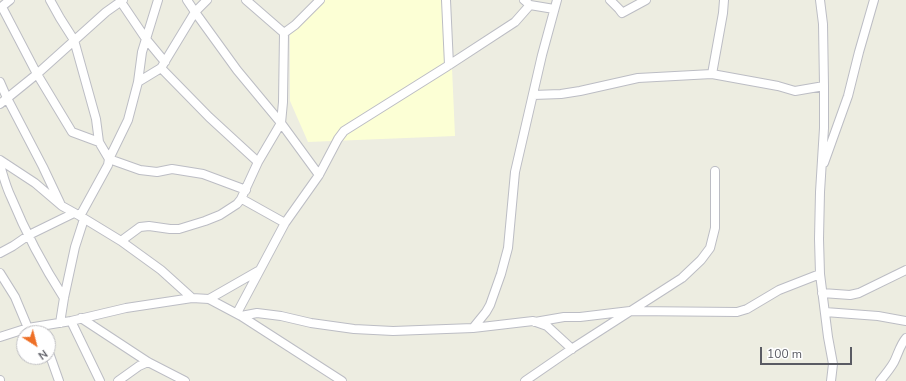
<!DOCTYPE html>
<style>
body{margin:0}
#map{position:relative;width:906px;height:381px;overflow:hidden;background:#edede1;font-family:"Nunito Sans",sans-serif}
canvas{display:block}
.north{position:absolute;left:16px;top:325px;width:40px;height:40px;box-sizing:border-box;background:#fff;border:1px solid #bdbdc1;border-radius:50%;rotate:144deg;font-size:11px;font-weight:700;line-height:16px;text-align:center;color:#5a5b63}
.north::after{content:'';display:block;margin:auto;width:14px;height:18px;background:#ee7027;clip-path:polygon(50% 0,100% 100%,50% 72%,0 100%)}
.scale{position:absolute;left:760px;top:347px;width:92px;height:18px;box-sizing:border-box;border:2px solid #5a5b63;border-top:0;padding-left:5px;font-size:12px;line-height:14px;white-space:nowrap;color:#5a5b63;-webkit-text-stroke:3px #fff;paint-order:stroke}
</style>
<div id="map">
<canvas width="906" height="381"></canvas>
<div class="north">N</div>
<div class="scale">100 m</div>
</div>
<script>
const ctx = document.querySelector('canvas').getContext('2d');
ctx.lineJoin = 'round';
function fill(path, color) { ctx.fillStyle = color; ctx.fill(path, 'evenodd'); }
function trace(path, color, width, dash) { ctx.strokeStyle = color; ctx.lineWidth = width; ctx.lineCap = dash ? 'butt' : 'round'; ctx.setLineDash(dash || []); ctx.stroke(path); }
const commercial = new Path2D(`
 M323,0H449L455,136L308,142L290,101V30Z`);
const minor = new Path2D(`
 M50,0L60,18L74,40L96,119L99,142L109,159L140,170L157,172L172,169L203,174L246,190
 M187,0L195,12L237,70L281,123L319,175
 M246,0L284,33
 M446,0L449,65
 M524,0L530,5L554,9
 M610,0L619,9L622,13L646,0
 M820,0L823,24L824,86V128L820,192L819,239L820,274L828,337L833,364L831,381
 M121,2L146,39L165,62
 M2,7L37,74L72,132L99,142
 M0,8L10,0
 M161,68L209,117L258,162
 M712,74L723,13L724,0
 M0,82L7,98L43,167L60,203
 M138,82L142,52L158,0
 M533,95L561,94L580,91L638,78L712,74L778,86L795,91L824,86
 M0,104L37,74L106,12L123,0
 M0,160L35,183L62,206L80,216L121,241L161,270L192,298L209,299L241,316L257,313L281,316L311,323L354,329L393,331L473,328L486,312L490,305L501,274L508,248L515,172L542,55L557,0
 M824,163L848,96L859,52L874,0
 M0,165C3,175 6,187 11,197C25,231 44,267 64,298
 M242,199L285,223
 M80,216L108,165L109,159L128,120L138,82L161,68L195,12L207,0
 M121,241L140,227L149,226L170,229H179L205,221L220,215L237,204L241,199L258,162L281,123L283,102L284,33L295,25L320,0
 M0,253L13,246L29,235L74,213
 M0,273L15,297L28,328
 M822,293L850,295L859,293L906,270
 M209,299L258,271
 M825,312L878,316L906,321
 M237,313L285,223L319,175L338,139L344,131L446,67L515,22L530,5
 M241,316L342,381
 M81,318L148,362L185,381
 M71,321L100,381
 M535,322L564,317H580L630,311L737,312L747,309L779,290L820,274
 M60,323L64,298L75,247L84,219
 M473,328L533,321L547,326L572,349
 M0,337L28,328L71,321L126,308L192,298
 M48,350L59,381
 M0,380V381
 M118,381L139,366L148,362
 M525,381L573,348L682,278L701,260L710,248L715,228V171
 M880,381C885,375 890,369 894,362C898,354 900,345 906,338`);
fill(commercial, '#fcffd5');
trace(minor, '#bcbdc4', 10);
trace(minor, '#fff', 8);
</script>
